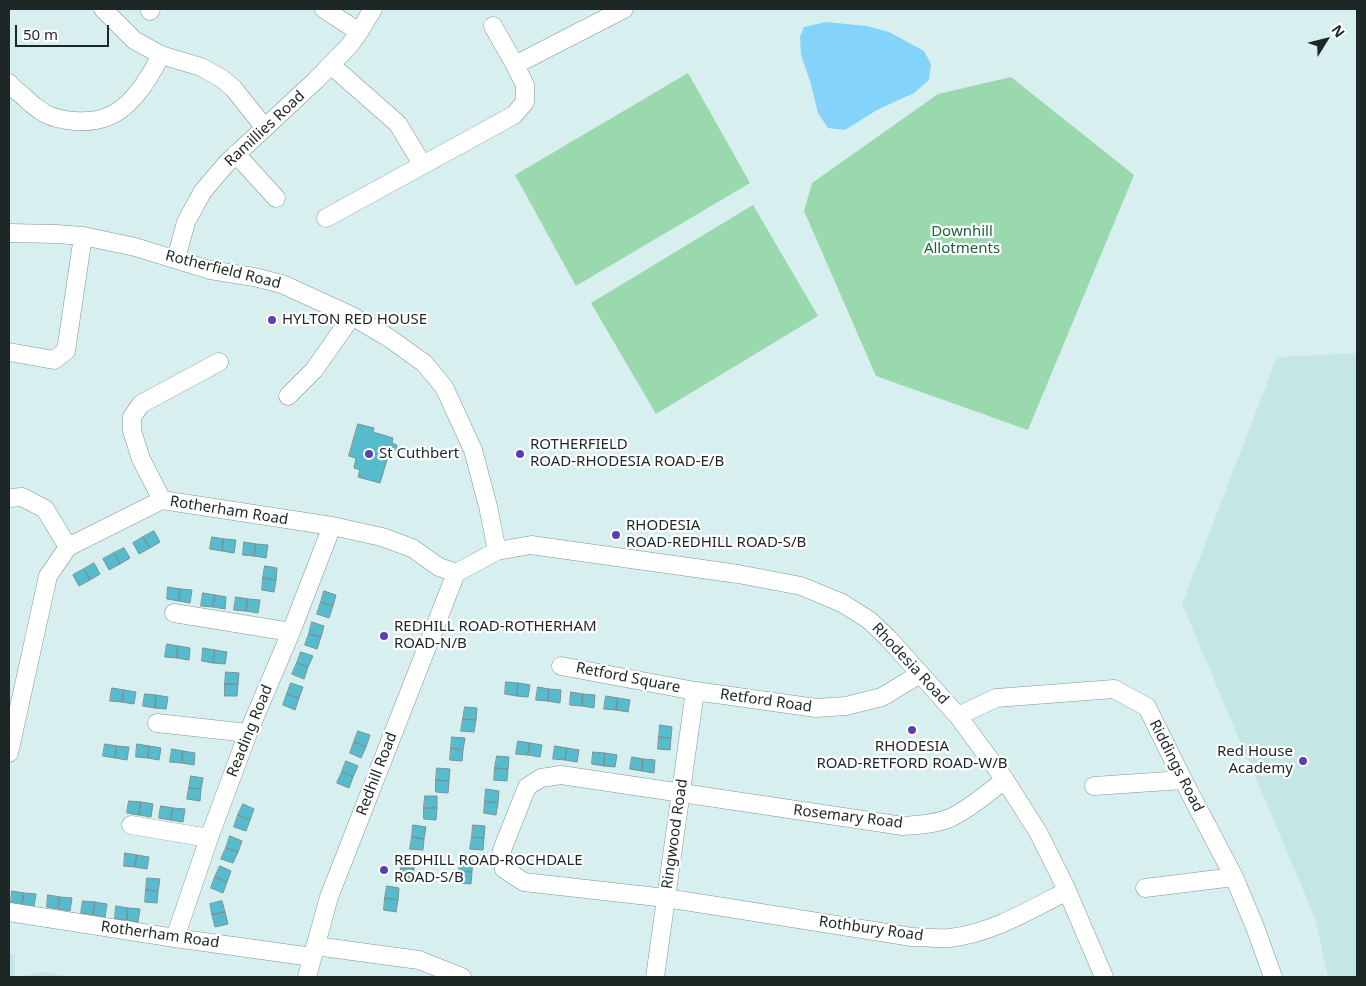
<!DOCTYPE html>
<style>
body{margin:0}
#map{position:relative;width:1366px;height:986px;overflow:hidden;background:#d7f0ef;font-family:"Noto Sans",sans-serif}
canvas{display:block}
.frame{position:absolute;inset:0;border:10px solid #1d2726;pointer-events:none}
.north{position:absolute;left:1301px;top:15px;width:50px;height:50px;-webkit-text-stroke:4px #fff;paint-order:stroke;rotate:54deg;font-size:14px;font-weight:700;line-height:20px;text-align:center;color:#1d2726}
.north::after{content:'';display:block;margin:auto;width:18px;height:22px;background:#1d2726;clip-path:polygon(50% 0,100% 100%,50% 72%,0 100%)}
.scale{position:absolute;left:15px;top:25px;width:94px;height:22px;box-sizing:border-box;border:2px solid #1d2726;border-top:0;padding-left:6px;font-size:15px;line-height:18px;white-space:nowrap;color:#1d2726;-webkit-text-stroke:4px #fff;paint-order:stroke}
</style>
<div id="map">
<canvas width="1366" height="986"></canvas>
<div class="frame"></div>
<div class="north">N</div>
<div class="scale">50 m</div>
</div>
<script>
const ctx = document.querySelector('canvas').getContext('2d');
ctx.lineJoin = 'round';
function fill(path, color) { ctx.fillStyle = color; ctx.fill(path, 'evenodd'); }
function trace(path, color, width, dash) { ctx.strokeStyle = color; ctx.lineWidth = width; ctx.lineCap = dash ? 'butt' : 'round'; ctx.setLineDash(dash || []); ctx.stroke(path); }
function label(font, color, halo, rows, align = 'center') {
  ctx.font = font + ' "Noto Sans",sans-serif'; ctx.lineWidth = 4.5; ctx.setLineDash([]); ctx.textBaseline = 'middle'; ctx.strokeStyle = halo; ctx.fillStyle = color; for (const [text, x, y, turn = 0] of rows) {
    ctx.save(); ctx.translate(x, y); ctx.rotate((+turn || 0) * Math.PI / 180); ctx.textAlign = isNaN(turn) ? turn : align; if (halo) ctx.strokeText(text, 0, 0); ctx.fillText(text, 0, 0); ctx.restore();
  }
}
const built = new Path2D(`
 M1357,353V977H1328L1315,918L1182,604L1277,357Z
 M9,953L15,954V977L42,972L77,977H9Z`);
const green = new Path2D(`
 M688,73L750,183L576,286L515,175Z
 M1011,77L1134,175L1028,430L876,376L804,211L812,183L938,94Z
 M753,205L818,316L656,414L591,303Z`);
const water = new Path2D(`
 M826,22L867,26L889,32L924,51L931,64L929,80L914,93L877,110L845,130L828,128L818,113L810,81L801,55L800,37L804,27Z`);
const building = new Path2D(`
 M358,424L374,428L373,432L393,438L392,443L397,445L396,451L390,450L380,483L358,477L360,470L354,468L356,458L349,456Z
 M154,531L160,542L150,548L143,537Z
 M143,537L150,548L139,554L133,543Z
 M212,537L224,539L222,551L210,549Z
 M224,539L236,540L234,553L222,551Z
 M244,542L256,544L254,556L243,555Z
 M256,544L268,545L266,558L254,556Z
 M124,548L130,558L120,564L114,553Z
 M114,553L120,564L109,570L103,559Z
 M94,563L100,574L90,580L84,569Z
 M265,566L277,568L276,580L263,578Z
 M84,569L90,580L79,586L73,575Z
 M263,578L276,580L274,592L262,590Z
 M168,587L180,589L179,601L167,599Z
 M180,589L192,590L190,603L179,601Z
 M324,591L336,595L333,606L321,602Z
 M203,593L215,595L213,607L201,606Z
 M215,595L226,597L225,609L213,607Z
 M236,597L248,599L246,611L234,610Z
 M248,599L260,600L258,613L246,611Z
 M321,602L333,606L329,618L317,614Z
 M312,622L324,626L321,637L309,634Z
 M309,634L321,637L317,649L305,645Z
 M167,644L178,646L177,658L165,657Z
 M178,646L190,648L189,660L177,658Z
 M203,648L215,650L213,663L202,661Z
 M215,650L227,652L225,664L213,663Z
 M301,652L313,656L308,667L297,663Z
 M297,663L308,667L304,679L292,674Z
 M226,672L239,673L238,684H225Z
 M506,682L518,683L517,696L505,694Z
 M291,683L303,687L299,698L287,694Z
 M518,683L530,685L528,697L517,696Z
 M225,684H238L237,696H225Z
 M538,687L549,689L548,701L536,700Z
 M112,688L124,690L122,702L110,701Z
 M549,689L561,690L560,703L548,701Z
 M124,690L136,692L134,704L122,702Z
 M571,692L583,694L582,706L570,705Z
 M145,694L156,695L155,708L143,706Z
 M287,694L299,698L295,710L283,705Z
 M583,694L595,695L594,708L582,706Z
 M156,695L168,697L166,709L155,708Z
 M606,696L618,698L616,710L604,709Z
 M618,698L630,700L628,712L616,710Z
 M465,707L477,708L476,720L463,719Z
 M463,719L476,720L474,732L461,731Z
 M660,725L672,727L671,738L659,737Z
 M358,731L370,735L366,747L354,742Z
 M452,737L465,738L463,750L451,748Z
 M659,737L671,738L670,750L658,749Z
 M518,741L530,743L528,755L516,754Z
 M354,742L366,747L361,758L350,753Z
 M530,743L542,745L540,757L528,755Z
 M105,744L117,746L115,758L103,756Z
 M137,744L149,746L148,758L136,757Z
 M117,746L129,747L127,760L115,758Z
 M149,746L161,748L159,760L148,758Z
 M555,746L567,748L565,760L553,759Z
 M451,748L463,750L462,761L450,760Z
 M567,748L579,750L577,762L565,760Z
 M172,749L183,751L182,763L170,762Z
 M183,751L195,753L194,765L182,763Z
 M593,752L605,753L604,766L592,764Z
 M605,753L617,755L615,767L604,766Z
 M497,756L509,757L508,769L495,768Z
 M632,757L643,759L642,771L630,769Z
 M643,759L655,760L654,773L642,771Z
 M346,761L358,766L353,777L342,772Z
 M437,768L450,769L449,781L436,780Z
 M495,768L508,769L507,781L494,780Z
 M342,772L353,777L349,788L337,783Z
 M191,776L203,778L201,789L189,788Z
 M436,780L449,781L448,793L436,792Z
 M189,788L201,789L200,801L187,799Z
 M486,789L499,791L498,803L485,801Z
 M425,796H437V808H424Z
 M129,801L141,802L139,815L127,813Z
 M485,801L498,803L496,815L484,813Z
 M141,802L153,804L151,817L139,815Z
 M243,804L254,809L250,820L238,815Z
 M161,806L173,808L171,820L159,818Z
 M173,808L185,809L183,822L171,820Z
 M424,808H437L436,820L424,819Z
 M238,815L250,820L246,831L234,827Z
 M413,825L426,827L424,839L412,837Z
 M473,825L485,826L484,838L472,837Z
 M230,836L242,841L238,852L226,848Z
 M412,837L424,839L423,850L410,849Z
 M472,837L484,838L483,850L470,849Z
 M226,848L238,852L233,863L221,859Z
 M125,853L137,855L135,867L124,866Z
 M137,855L149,857L147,869L135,867Z
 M403,856L415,857L414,869L401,868Z
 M460,859L473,860L472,872L459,871Z
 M220,866L231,871L227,882L215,877Z
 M401,868L414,869L412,881L400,880Z
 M459,871L472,872L471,884L458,883Z
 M215,877L227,882L223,893L211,888Z
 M147,878L160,879L158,891L146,890Z
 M387,886L399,888L398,900L385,898Z
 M146,890L158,891L157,903L145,902Z
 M12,891L24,893L22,905L11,903Z
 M24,893L36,894L34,907L22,905Z
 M48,895L60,897L58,909L47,907Z
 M60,897L72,898L70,911L58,909Z
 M385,898L398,900L396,912L384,910Z
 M83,901L95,902L93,915L81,913Z
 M222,901L225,912L212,915L210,904Z
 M95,902L107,904L105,917L93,915Z
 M116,906L128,908L127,920L115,919Z
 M128,908L140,909L138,922L127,920Z
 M225,912L228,924L215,927L212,915Z`);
const minor = new Path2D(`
 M103,9L134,40L161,55L201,67L221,78L233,88L265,128
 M324,9L359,32
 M150,11L151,9
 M331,65L398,124L422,164
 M515,65L624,9
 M9,83C12,88 18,92 23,96C29,102 36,108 44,113C60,122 90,124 107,117C132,108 150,77 161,55
 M236,154L276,198
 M326,218L514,115L525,102V85L515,65L493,26
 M9,233L56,234L83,236L135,247L210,270L254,277L282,284L352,316L389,338L424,363L444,387L473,450L488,506L497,551
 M176,259L186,222L203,191L227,163L315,81L349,46L359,32L373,9
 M9,352L54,360L66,351L83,236
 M288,396L314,370L352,316
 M9,498L22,497L45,509L68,547
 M162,500L141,459L132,431V417L141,404L219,362
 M456,573L497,551L531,545L738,574L801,586L842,603L869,620L888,638L958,716L1005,780L1038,832L1065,886L1104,977
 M174,613L291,632
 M561,666L695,691L816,708L846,706L882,697L920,674
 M958,716L996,698L1114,689L1147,707L1183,780L1234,877L1255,927L1273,977
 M157,723L248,733
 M9,753L48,576L68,547L162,500L332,526L382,537L412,548L439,567L456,573
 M1005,780C987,793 970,809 950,818C936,824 918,825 903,826L561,775L541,778L527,787L502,850L504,869L524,882L666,898L912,937C924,937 938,939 950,938C992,933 1030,910 1067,891
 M1094,786L1183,780
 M131,825L209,838
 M1145,888L1234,877
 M9,912L175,938L312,957
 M175,938L209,838L248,733L291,632L332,526
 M315,946L419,960L462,977
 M307,977L329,897L456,573
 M655,977L695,691`);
const markers = [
 [272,320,5,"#5c3fb7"],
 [369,454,5,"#5c3fb7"],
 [520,454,5,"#5c3fb7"],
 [616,535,5,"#5c3fb7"],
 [384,636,5,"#5c3fb7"],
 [912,730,5,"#5c3fb7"],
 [1303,761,5,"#5c3fb7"],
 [384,870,5,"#5c3fb7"]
];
const streetNames = [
 ["Ramillies Road",265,129,-43],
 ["Rotherfield Road",223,270,14],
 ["Rotherham Road",229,511,9],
 ["Rhodesia Road",910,664,47],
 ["Retford Square",628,678,11],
 ["Retford Road",766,701,8],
 ["Reading Road",250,731,-68],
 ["Riddings Road",1176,766,63],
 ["Redhill Road",377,774,-69],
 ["Rosemary Road",848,817,7],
 ["Ringwood Road",675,834,-82],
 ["Rothbury Road",871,929,8],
 ["Rotherham Road",160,935,8]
];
const parkNames = [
 ["Downhill",962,232],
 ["Allotments",962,249]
];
const poiNames = [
 ["HYLTON RED HOUSE",282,320],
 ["ROTHERFIELD",530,445],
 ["ROAD-RHODESIA ROAD-E/B",530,462],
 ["St Cuthbert",379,454],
 ["RHODESIA",626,526],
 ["ROAD-REDHILL ROAD-S/B",626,543],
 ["REDHILL ROAD-ROTHERHAM",394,627],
 ["ROAD-N/B",394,644],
 ["RHODESIA",912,747,"center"],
 ["ROAD-RETFORD ROAD-W/B",912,764,"center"],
 ["Red House",1293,752,"right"],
 ["Academy",1293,769,"right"],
 ["REDHILL ROAD-ROCHDALE",394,861],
 ["ROAD-S/B",394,878]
];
fill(built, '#c4e7e5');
fill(green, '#9ad8ad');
fill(water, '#83d3fb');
fill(building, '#57bbce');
trace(building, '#7a9196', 1);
trace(minor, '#7f9796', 19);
trace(minor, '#fff', 18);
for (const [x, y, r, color] of markers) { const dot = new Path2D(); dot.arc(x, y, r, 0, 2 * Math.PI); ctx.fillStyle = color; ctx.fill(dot); trace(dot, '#fff', 2); }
label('15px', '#1d2726', '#fff', streetNames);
label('15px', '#19663b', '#fff', parkNames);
label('15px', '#1d2726', '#fff', poiNames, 'left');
</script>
